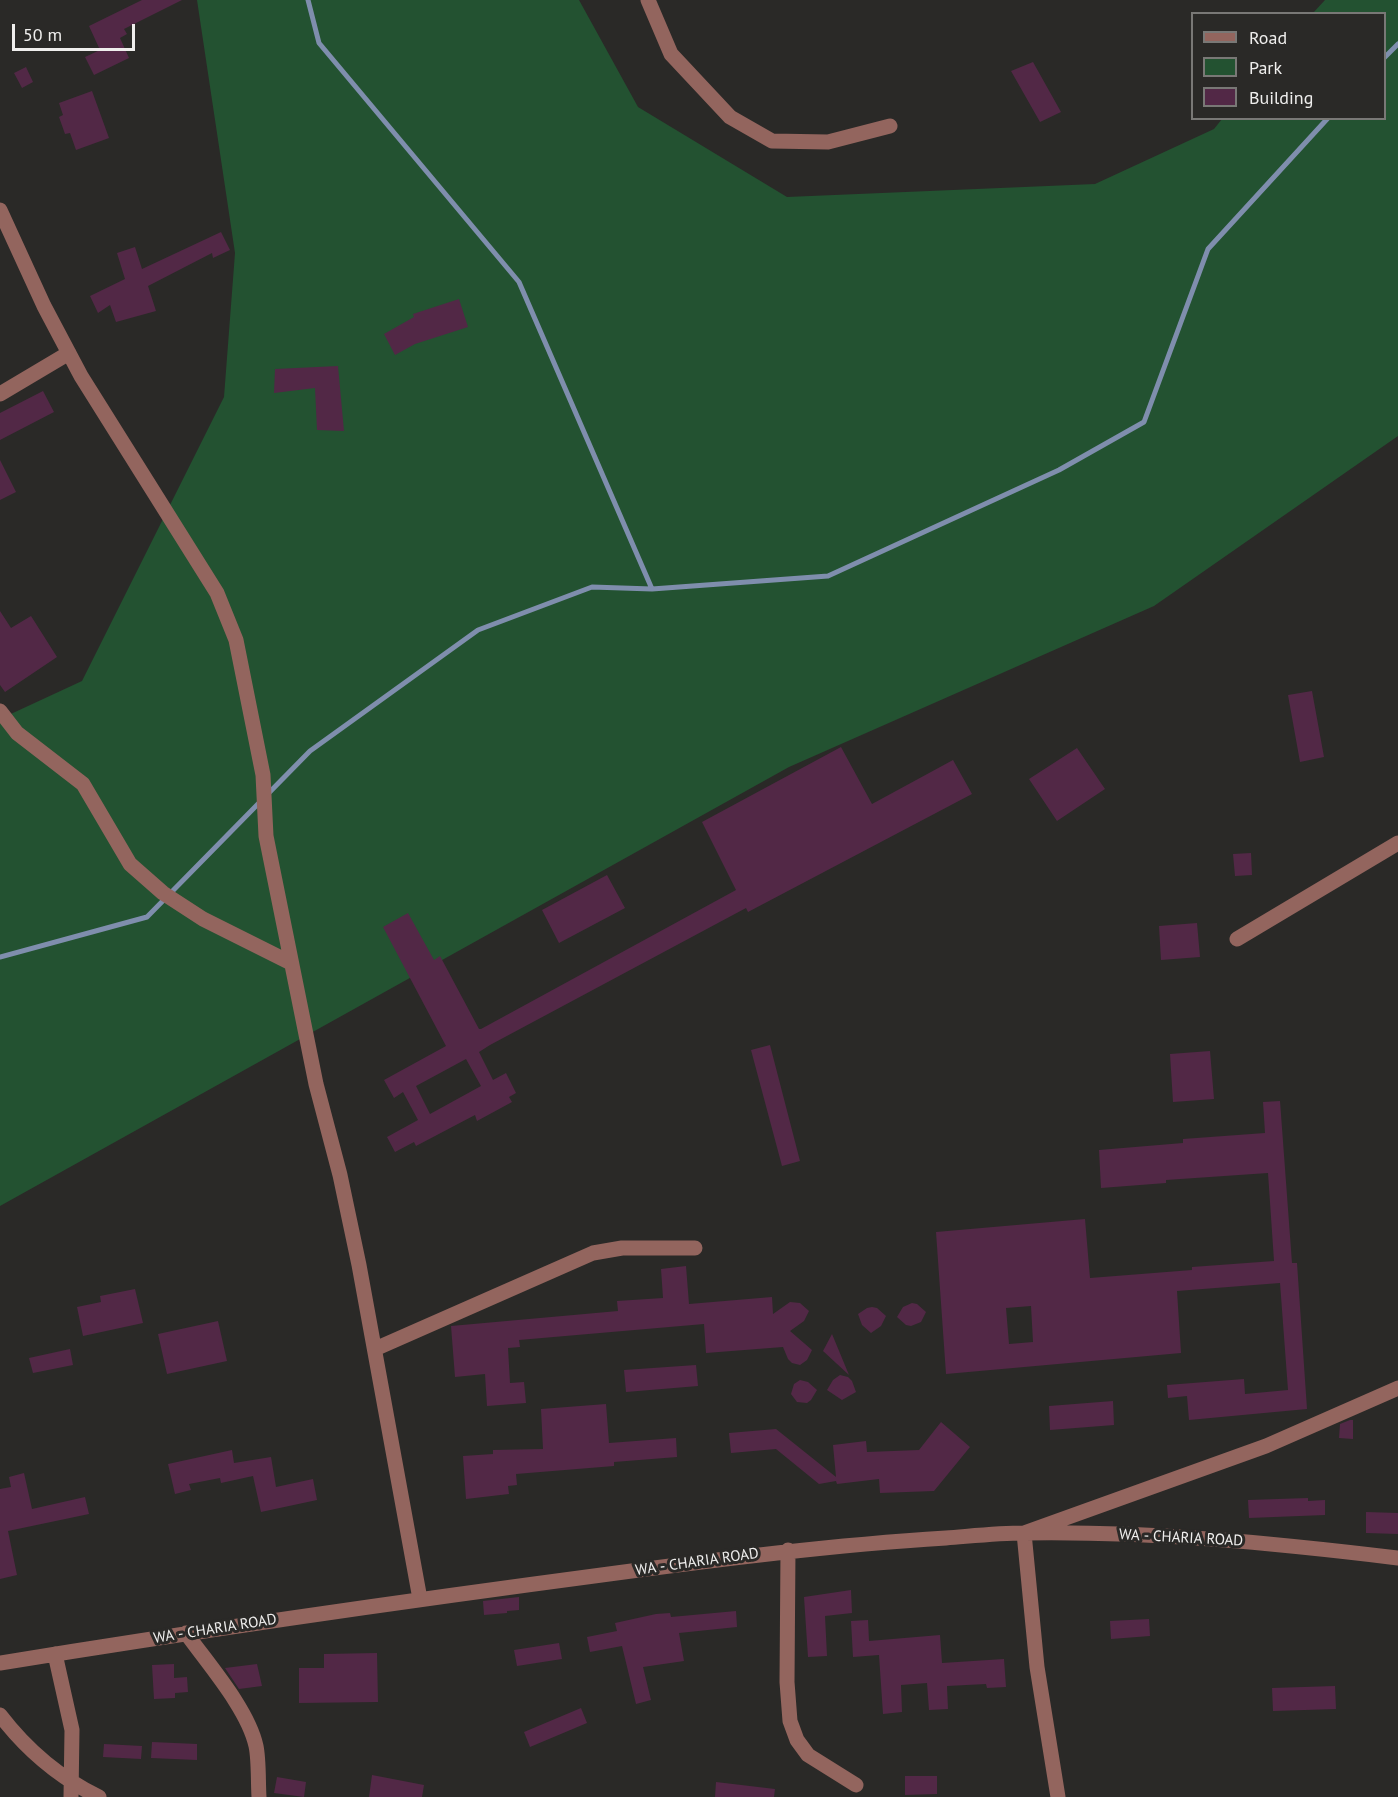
<!DOCTYPE html>
<style>
body{margin:0}
#map{position:relative;width:1398px;height:1797px;overflow:hidden;background:#2a2927;font-family:"PT Sans",sans-serif}
canvas{display:block}
.legend{position:absolute;left:1191px;top:12px;width:195px;height:108px;box-sizing:border-box;background:#2a2927;border:2px solid #797876;margin:0;padding:8px 10px;list-style:none;font-size:18px;color:#efeeed}
.legend li{display:flex;align-items:center;gap:12px;height:30px}
.legend b{width:30px;border:2px solid #797876}
.scale{position:absolute;left:12px;top:24px;width:123px;height:27px;box-sizing:border-box;border:3px solid #efeeed;border-top:0;padding-left:8px;font-size:18px;line-height:21px;white-space:nowrap;color:#efeeed;-webkit-text-stroke:4px #2a2927;paint-order:stroke}
</style>
<div id="map">
<canvas width="1398" height="1797"></canvas>
<ul class="legend">
<li><b style="height:8px;background:#93655e"></b>Road</li>
<li><b style="height:16px;background:#235231"></b>Park</li>
<li><b style="height:16px;background:#522846"></b>Building</li>
</ul>
<div class="scale">50 m</div>
</div>
<script>
const ctx = document.querySelector('canvas').getContext('2d');
ctx.lineJoin = 'round';
function fill(path, color) { ctx.fillStyle = color; ctx.fill(path, 'evenodd'); }
function trace(path, color, width, dash) { ctx.strokeStyle = color; ctx.lineWidth = width; ctx.lineCap = dash ? 'butt' : 'round'; ctx.setLineDash(dash || []); ctx.stroke(path); }
function label(font, color, halo, rows, align = 'center') {
  ctx.font = font + ' "PT Sans",sans-serif'; ctx.lineWidth = 6; ctx.setLineDash([]); ctx.textBaseline = 'middle'; ctx.strokeStyle = halo; ctx.fillStyle = color; for (const [text, x, y, turn = 0] of rows) {
    ctx.save(); ctx.translate(x, y); ctx.rotate((+turn || 0) * Math.PI / 180); ctx.textAlign = isNaN(turn) ? turn : align; if (halo) ctx.strokeText(text, 0, 0); ctx.fillText(text, 0, 0); ctx.restore();
  }
}
const green = new Path2D(`
 M197,0H579L638,107L787,197L1095,184L1214,129L1222,119L1384,118V14L1313,13L1325,0H1398V436L1154,606L789,767L0,1206V719L82,681L224,397L235,253Z`);
const stream = new Path2D(`
 M308,0L319,43L519,282L652,589
 M1384,58L1398,44
 M0,957L147,917L310,751L478,630L592,587L652,589L828,576L1059,470L1144,422L1208,249L1328,118`);
const building = new Path2D(`
 M142,0H182L124,29L127,34L120,38L129,58L94,75L85,57L100,50L89,26Z
 M1033,62L1061,112L1040,122L1011,71Z
 M26,67L33,82L22,88L14,73Z
 M92,91L109,138L76,150L70,133L65,134L59,117L63,115L59,103Z
 M221,232L230,250L213,258L212,253L148,286L156,311L116,322L110,305L98,313L90,296L125,279L117,253L135,247L142,269Z
 M459,299L468,327L415,344L395,355L384,334L414,317L413,314Z
 M338,366L344,431L317,430L315,388L274,393L275,369Z
 M43,391L54,412L0,440V413Z
 M0,460L16,492L0,500Z
 M0,611L11,628L31,616L57,657L5,692L0,685Z
 M1312,691L1324,757L1300,762L1288,695Z
 M841,747L872,804L953,760L972,794L748,912L746,908L490,1045L479,1052L493,1080L506,1073L516,1093L509,1097L512,1102L477,1121L475,1115L416,1146L414,1142L395,1152L387,1137L418,1120L403,1092L394,1098L384,1080L446,1046L383,927L408,913L434,960L440,956L479,1029H481L736,890L702,822ZM466,1059L481,1086L430,1114L416,1086Z
 M1077,748L1105,789L1057,821L1029,779Z
 M1251,853L1252,875L1235,876L1233,854Z
 M607,875L625,908L559,943L542,910Z
 M1197,923L1200,957L1161,960L1159,926Z
 M770,1045L800,1161L782,1166L751,1050Z
 M1210,1051L1214,1099L1173,1102L1170,1054Z
 M1280,1101L1292,1263H1297L1307,1409L1189,1420L1187,1396L1168,1398L1167,1385L1244,1379L1245,1394L1288,1390L1280,1283L1177,1291L1181,1353L946,1374L936,1232L1085,1219L1090,1278L1192,1270V1267L1274,1261L1268,1173L1166,1180V1183L1101,1188L1099,1150L1183,1143V1139L1265,1133L1263,1102ZM1031,1306L1033,1342L1009,1344L1006,1308Z
 M686,1266L689,1304L772,1297L773,1314L790,1302L800,1303L809,1311L804,1321L790,1331L812,1350L807,1360L800,1365L792,1363L788,1359L783,1347L706,1353L704,1324L519,1340L520,1347L508,1348L510,1383L524,1382L526,1403L487,1406L485,1374L455,1377L451,1326L618,1311L617,1301L663,1298L661,1269Z
 M135,1289L143,1323L83,1336L77,1307L101,1302L100,1296Z
 M912,1303L917,1304L926,1312L921,1322L911,1326L906,1325L897,1317L903,1307Z
 M872,1307L877,1308L886,1316L881,1326L871,1333L862,1325L858,1314L867,1308Z
 M218,1321L227,1361L167,1374L158,1334Z
 M832,1334L849,1375L823,1351Z
 M70,1349L73,1365L33,1373L29,1358Z
 M696,1365L698,1386L626,1392L624,1370Z
 M840,1375L848,1377L852,1381L856,1392L842,1400L827,1390L833,1380Z
 M800,1380L808,1382L817,1390L811,1400L807,1403L797,1402L791,1394L794,1384Z
 M1113,1401L1114,1425L1050,1430L1049,1406Z
 M606,1404L609,1443L676,1438L677,1457L614,1462V1466L516,1474L517,1485L508,1486L509,1494L466,1499L463,1456L493,1454V1450L543,1449L541,1409Z
 M1350,1420H1353V1439L1339,1438L1340,1424Z
 M941,1422L970,1447L934,1491L880,1493L879,1479L837,1484L836,1481L819,1484L776,1449L731,1453L729,1433L776,1429L836,1477L833,1445L866,1441L867,1452L919,1450Z
 M232,1450L234,1463L271,1457L276,1487L313,1479L317,1500L261,1512L253,1476L221,1483L220,1478L189,1484L191,1490L175,1494L168,1464Z
 M24,1473L32,1509L85,1497L89,1514L8,1531L17,1575L0,1579V1489L11,1487L9,1477Z
 M1308,1498V1501L1325,1500V1515L1249,1518L1248,1500Z
 M1366,1512L1398,1513V1534L1366,1533Z
 M851,1590L852,1613L825,1616L827,1656L808,1657L804,1597Z
 M519,1597V1610L507,1611V1613L484,1615L483,1601Z
 M736,1611L737,1627L679,1633L684,1661L643,1667L651,1700L636,1704L622,1646L590,1652L587,1637L617,1631L615,1623L656,1614L670,1613L671,1617Z
 M1149,1619L1150,1636L1111,1639L1110,1621Z
 M868,1620L869,1641L940,1635L942,1663L1004,1659L1006,1687L987,1688L986,1684L947,1686L948,1709L929,1710L927,1683L901,1685L902,1712L883,1714L879,1655L853,1657L851,1621Z
 M559,1643L562,1659L517,1666L514,1650Z
 M377,1653L378,1702L299,1703V1668H324V1654Z
 M174,1664V1678L187,1677L188,1692L175,1693V1698L154,1699L152,1665Z
 M257,1664L262,1686L239,1689L225,1668Z
 M1335,1686L1336,1709L1273,1711L1272,1688Z
 M581,1708L587,1723L530,1747L524,1732Z
 M152,1742L197,1744V1760L151,1758Z
 M104,1744L142,1746L141,1759L103,1757Z
 M372,1775L424,1785L422,1797H369Z
 M905,1776H937V1794L905,1795Z
 M277,1777L306,1782L304,1797L274,1793Z
 M716,1782L775,1789L774,1797H715Z`);
const minor = new Path2D(`
 M648,0L671,54L730,117L772,141L828,142L890,126
 M0,210L44,306L81,376L217,593L236,640L263,775L266,836L316,1084L340,1175L359,1265L420,1599
 M0,394L69,353
 M0,711L17,733L83,784L130,864L163,893L203,919L291,963
 M1237,939L1398,843
 M375,1349L593,1253L622,1248H695
 M788,1550L787,1682L790,1721L797,1740L808,1755L856,1785
 M186,1633C208,1664 248,1709 256,1746C259,1760 258,1782 259,1797
 M55,1654L72,1730L71,1797
 M0,1663C203,1630 405,1601 609,1574C721,1559 833,1545 946,1538C972,1536 998,1533 1024,1533C1149,1531 1274,1543 1398,1558
 M0,1715C26,1749 60,1778 99,1797
 M1058,1797L1037,1667L1024,1533L1266,1446L1398,1388`);
const streetNames = [
 ["WA - CHARIA ROAD",1181,1538,3],
 ["WA - CHARIA ROAD",697,1562,-8],
 ["WA - CHARIA ROAD",215,1629,-9]
];
fill(green, '#235231');
trace(stream, '#7f8ead', 5);
fill(building, '#522846');
trace(minor, '#93655e', 15);
label('15px', '#efeeed', '#2a2927', streetNames);
</script>
